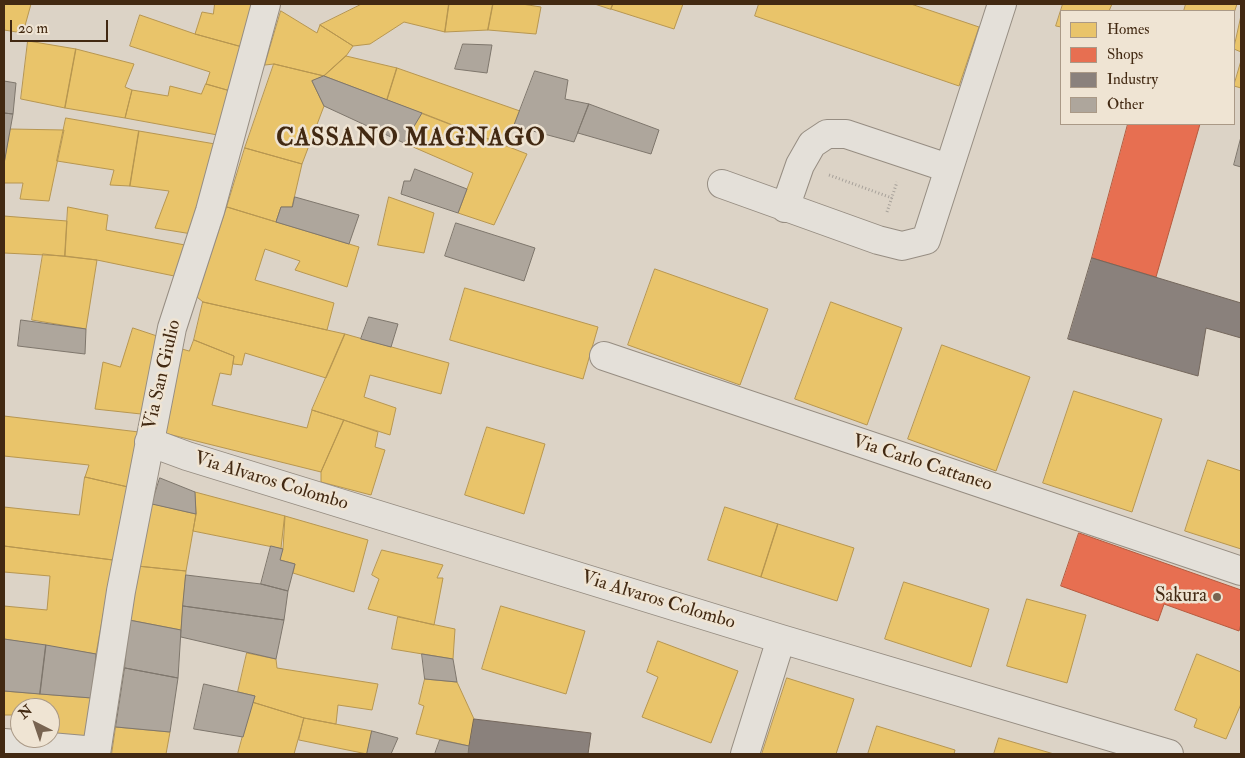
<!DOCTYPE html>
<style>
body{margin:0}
#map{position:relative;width:1245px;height:758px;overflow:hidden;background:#dcd3c6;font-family:"IM FELL Double Pica",serif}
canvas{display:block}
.frame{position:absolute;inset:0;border:5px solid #422912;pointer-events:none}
.legend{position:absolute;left:1060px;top:10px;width:175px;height:115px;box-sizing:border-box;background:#efe4d3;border:1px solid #aa9986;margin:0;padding:6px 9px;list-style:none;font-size:15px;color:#422912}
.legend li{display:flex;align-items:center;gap:10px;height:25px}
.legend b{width:25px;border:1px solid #aa9986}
.north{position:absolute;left:10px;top:698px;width:50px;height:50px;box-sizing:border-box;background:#efe4d3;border:1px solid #aa9986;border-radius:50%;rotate:319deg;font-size:14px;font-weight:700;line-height:20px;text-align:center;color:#422912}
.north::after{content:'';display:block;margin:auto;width:18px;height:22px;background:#786451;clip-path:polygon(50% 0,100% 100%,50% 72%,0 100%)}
.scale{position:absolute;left:10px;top:20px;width:98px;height:22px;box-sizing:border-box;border:2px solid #422912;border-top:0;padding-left:6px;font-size:15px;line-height:18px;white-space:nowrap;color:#422912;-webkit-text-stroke:4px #efe4d3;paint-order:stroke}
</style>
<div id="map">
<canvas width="1245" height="758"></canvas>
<div class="frame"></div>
<ul class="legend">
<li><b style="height:14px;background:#e9c46a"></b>Homes</li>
<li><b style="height:14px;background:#e76f51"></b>Shops</li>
<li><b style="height:14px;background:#8a817c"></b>Industry</li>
<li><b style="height:14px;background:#aea69c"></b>Other</li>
</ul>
<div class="north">N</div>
<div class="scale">20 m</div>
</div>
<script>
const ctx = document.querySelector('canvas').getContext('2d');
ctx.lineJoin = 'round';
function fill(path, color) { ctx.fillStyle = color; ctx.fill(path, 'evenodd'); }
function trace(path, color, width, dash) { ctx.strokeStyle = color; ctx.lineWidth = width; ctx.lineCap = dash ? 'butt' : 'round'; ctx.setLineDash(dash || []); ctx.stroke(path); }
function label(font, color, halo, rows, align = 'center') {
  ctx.font = font + ' "IM FELL Double Pica",serif'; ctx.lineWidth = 5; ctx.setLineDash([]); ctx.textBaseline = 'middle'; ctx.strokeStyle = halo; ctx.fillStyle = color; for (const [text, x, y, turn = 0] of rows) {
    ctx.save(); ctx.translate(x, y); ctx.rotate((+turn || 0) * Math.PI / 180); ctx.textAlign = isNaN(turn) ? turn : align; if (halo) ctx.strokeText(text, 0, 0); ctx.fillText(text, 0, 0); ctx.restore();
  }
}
const homes = new Path2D(`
 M4,4H31L23,33L4,30Z
 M215,4H256L246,48L195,34L202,12L213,14Z
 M362,4H449L445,32L404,22L370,44L353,46L320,25Z
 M449,4H493L488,30L445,32Z
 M493,4H522L541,7L536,34L488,30Z
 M595,4H613L611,9Z
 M613,4H683L674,29L611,9Z
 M759,4H911L979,27L959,86L755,16Z
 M1063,4H1112L1109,11H1061V27L1056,26Z
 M1186,4H1237L1234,13V11H1184Z
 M281,11L317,33L320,25L353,46L346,56L324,76L274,64L265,65Z
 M140,15L195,34L246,48L234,92L206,84L210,72L130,46Z
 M1241,16V52L1234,49Z
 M28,41L76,49L65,108L21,99Z
 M76,49L134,64L125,87L132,90L125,118L65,108Z
 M346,56L397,68L387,100L324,76Z
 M1241,61V88L1234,86Z
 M274,64L324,76L312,81L324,106L302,164L245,148Z
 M397,68L520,111L506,146L387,100Z
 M206,84L234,92L223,136L125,118L132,90L168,96L170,86L201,94Z
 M422,113L527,154L494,225L458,213L473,173L404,143Z
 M66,118L139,131L130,186L110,185L114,170L57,161Z
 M10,129L64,130L49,201L20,199L23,183H4V164Z
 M139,131L221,145L192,234L155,228L169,191L130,186Z
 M245,148L302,164L292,207H281L276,222L227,207Z
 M389,197L434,213L424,253L378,245Z
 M68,207L108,215L106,230L185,245L179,277L97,260L65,256Z
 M227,207L359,247L347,287L295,270L300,261L265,249L255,280L334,303L327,330L203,302L197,297Z
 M4,216L67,221L65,256L4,253Z
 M43,254L97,260L86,329L32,320Z
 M655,269L768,309L740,385L628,345Z
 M465,288L598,327L583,379L450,340Z
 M203,302L327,330L345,334L326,378L245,353L242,365L233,364L234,356L194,340Z
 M831,302L902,328L867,425L795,399Z
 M133,328L160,337L141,414L95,409L103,362L120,367Z
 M345,334L449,363L441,394L370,375L364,397L396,408L390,435L312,410Z
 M194,340L234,356L231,375L220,373L212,405L307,428L312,410L344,420L321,472L164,433L182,349L189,351Z
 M942,345L1030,377L996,471L908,439Z
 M1074,391L1162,419L1132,512L1043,483Z
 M4,416L139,432L128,487L85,477L89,465L4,456Z
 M344,420L378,432L375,447L385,450L371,495L321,482V472Z
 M487,427L545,444L524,514L465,495Z
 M1208,460L1241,471V549L1185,531Z
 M85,477L128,487L113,560L4,546V507L79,515Z
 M195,492L285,516L283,549L193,531L196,514Z
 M145,502L196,514L186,571L137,566Z
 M725,507L778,524L761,577L708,560Z
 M285,516L368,540L354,592L293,573L295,564L280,560Z
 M778,524L854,548L837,601L761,577Z
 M4,546L113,560L96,654L4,639V606L47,610L50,576L4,572Z
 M382,550L443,565L437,578H443L434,625L368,609L379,579L372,575Z
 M137,566L186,571L181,630L129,620Z
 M904,582L989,609L971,667L885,639Z
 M1027,599L1086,615L1067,683L1007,666Z
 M501,606L585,631L566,694L482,669Z
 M398,617L455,629L453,659L392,649Z
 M658,641L738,671L711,743L642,717L658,677L647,672Z
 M247,653L276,659L277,668L378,684L372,710L338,705L336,724L304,718L252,702L255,696L238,692Z
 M1197,654L1241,672V704L1226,739L1194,727L1197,719L1175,710Z
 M787,678L854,699L836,754H762Z
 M425,679L457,682L474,719L469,746L416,734L424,706L419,704Z
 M4,691L92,698L88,744L50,738V708H20V715H4Z
 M252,702L304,718L294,754H238Z
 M304,718L372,731L367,754L299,740Z
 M877,726L955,750L954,754H868Z
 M116,727L170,732L166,754H112Z
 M999,738L1054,754H994Z`);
const shops = new Path2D(`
 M1128,124H1200L1156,277L1092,258Z
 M1079,533L1241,590V624L1239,631L1164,604L1158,621L1061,586Z`);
const industry = new Path2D(`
 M1092,258L1241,303V338L1206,328L1198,376L1068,339Z
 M474,719L591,733L588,754H468Z`);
const building = new Path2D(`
 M463,44L492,45L487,73L455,69Z
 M535,71L568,80L565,99L589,104L574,142L514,126Z
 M324,76L422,113L404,143L324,106L312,81Z
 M4,81L16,83L13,114L4,113Z
 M589,104L659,130L651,154L578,133Z
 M4,113L13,114L4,164Z
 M1241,137V167L1234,165Z
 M415,169L467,189L458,213L401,194L404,181H410Z
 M295,197L359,215L349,244L276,222L281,207H292Z
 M456,223L535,248L524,281L445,256Z
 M369,317L398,324L391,347L361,339Z
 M21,320L86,329L85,354L18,346Z
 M160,478L195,492L196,514L152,504Z
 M271,546L283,549L280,560L295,564L288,591L261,584Z
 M186,575L261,584L288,591L284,620L183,606Z
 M183,606L284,620L276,659L181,637Z
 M129,620L181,630L178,678L125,668Z
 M4,639L46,645L40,694L4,691Z
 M46,645L96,654L92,698L40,694Z
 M422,654L453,659L457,682L425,679Z
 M125,668L178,678L170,732L116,727Z
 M204,684L255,696L243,737L194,729Z
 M372,731L398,738L391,754H367Z
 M440,740L469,746L468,754H435Z`);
const path = new Path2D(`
 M829,175L892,198
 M887,212L897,182`);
const minor = new Path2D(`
 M722,184L878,240L902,246L926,240L1002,4
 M785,208L800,165L812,144L827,134H846L948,168
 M604,356L1241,571
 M149,442L187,456L781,639L1169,754
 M4,743L96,751
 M96,754L121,591L172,328L210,211L266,4
 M745,754L781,639`);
const markers = [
 [1217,597,5,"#786451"]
];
const streetNames = [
 ["Via San Giulio",163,375,-77],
 ["Via Carlo Cattaneo",922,464,18],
 ["Via Alvaros Colombo",271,482,17],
 ["Via Alvaros Colombo",658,601,17]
];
const poiNames = [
 ["Sakura",1207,597]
];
const districtNames = [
 ["CASSANO MAGNAGO",411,140]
];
fill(homes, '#e9c46a');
trace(homes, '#b79650', 1);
fill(shops, '#e76f51');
trace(shops, '#b65a3e', 1);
fill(industry, '#8a817c');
trace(industry, '#74675c', 1);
fill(building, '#aea69c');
trace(building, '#7e766c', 1);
trace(minor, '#968d82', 30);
trace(path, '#a7a19a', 3, [1, 2.5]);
trace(minor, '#e4e0d9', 28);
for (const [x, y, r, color] of markers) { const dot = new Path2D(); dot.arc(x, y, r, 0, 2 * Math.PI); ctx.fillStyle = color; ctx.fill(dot); trace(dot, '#efe4d3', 2); }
label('19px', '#422912', '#efe4d3', streetNames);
label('19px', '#422912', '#efe4d3', poiNames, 'right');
ctx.letterSpacing = '1px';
label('bold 24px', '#422912', '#efe4d3', districtNames);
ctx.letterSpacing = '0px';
</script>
